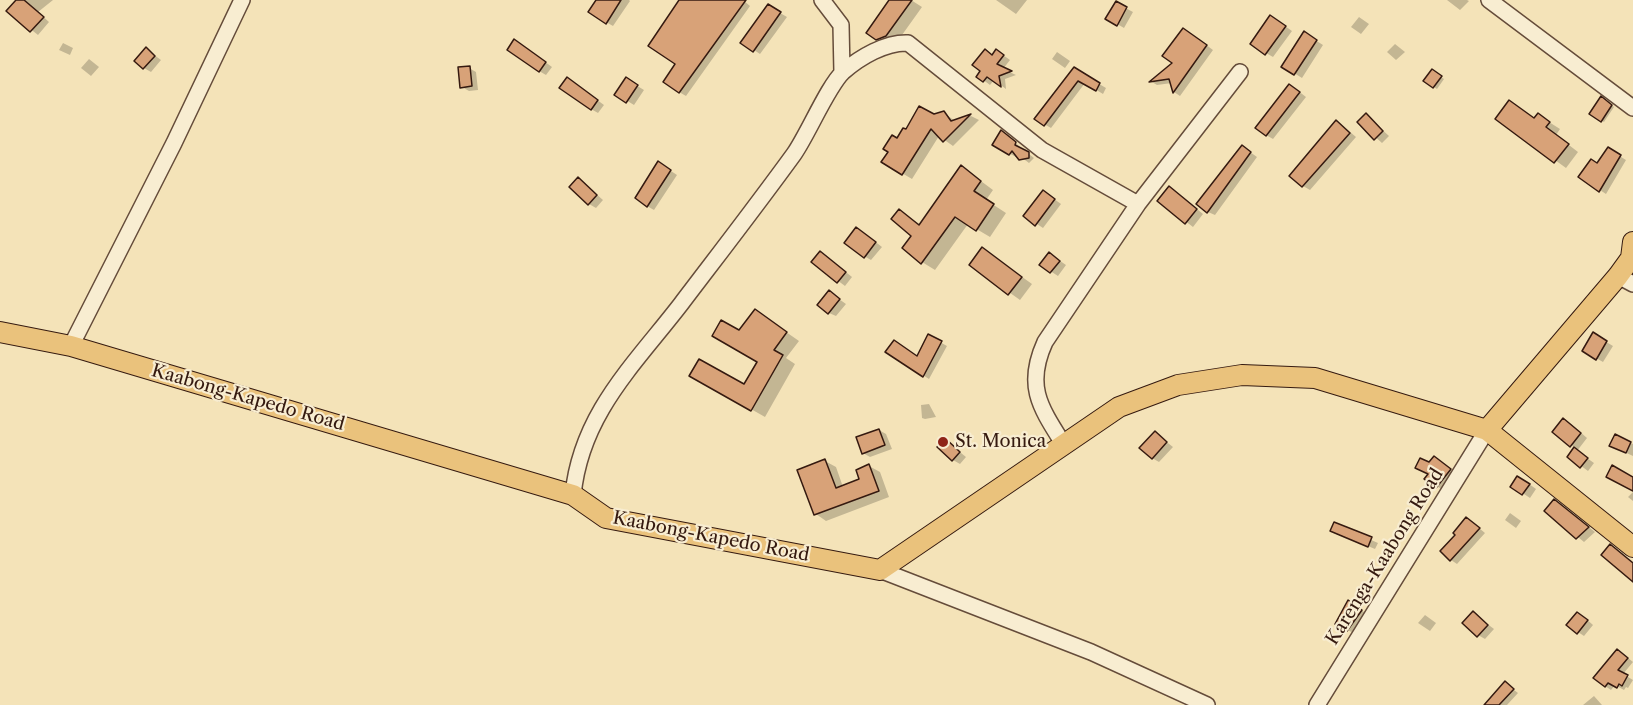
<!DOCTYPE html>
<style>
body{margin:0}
canvas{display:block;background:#f4e3b8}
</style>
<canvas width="1633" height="705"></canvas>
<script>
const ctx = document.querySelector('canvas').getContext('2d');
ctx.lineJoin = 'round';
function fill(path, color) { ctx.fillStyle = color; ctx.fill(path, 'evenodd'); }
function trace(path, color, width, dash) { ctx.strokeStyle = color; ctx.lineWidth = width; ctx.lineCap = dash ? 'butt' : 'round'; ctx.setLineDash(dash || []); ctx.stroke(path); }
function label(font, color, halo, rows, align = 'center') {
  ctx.font = font + ' "Libre Caslon Text",serif'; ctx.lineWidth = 4.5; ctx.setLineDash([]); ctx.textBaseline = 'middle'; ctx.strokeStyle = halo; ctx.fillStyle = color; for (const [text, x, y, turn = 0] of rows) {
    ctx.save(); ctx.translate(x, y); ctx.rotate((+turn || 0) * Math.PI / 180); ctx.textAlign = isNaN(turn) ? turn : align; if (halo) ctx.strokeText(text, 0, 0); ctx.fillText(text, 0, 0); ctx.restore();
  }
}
const shadow = new Path2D(`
 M18,0H53L38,12L49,22L38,35L8,11Z
 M598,0H629L630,1L613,26L606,22Z
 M683,0H743L750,6L686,96L679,92L677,64Z
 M891,0H911L922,7L897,42L888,45L877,39Z
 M996,0H1027L1016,14Z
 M1447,0H1467L1469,1L1460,10Z
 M1116,3L1133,12L1124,28L1107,18Z
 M775,10L787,17L760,54L754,50Z
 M1359,17L1369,24L1361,34L1351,27Z
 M1278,21L1292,31L1273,57L1266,53Z
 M1190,33L1213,50L1180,96L1174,92L1172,83L1157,85L1152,82L1175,63Z
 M1304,33L1323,45L1302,78L1283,66Z
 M63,43L73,48L70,55L59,50Z
 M1395,44L1405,52L1396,60L1387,52Z
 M522,45L552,67L546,75L539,71Z
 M146,49L161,60L151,72L144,68Z
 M1057,52L1070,61L1065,68L1052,59Z
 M1003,55L1010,60L1003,69L1016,75L1005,79L1006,89L994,80L990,85L978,76L993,56Z
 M89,59L99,67L91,76L81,68Z
 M469,68L476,72L478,90L469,91L462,87Z
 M1074,69L1106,88L1103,94L1085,83L1051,128L1044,124Z
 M1432,71L1444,79L1437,89L1425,81Z
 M626,79L644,90L634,105L616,94Z
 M574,83L604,105L598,113L591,109Z
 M1297,90L1306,97L1273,139L1266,135Z
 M1604,99L1614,107L1604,122L1591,114Z
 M1510,102L1535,119L1538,115L1560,129L1556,135L1578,152L1566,168L1497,118Z
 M944,113L955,121L971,116L979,120L953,146L939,136L912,179L883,162L897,139L906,131Z
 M1366,115L1389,136L1382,143L1359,122Z
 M1343,126L1356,137L1310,190L1303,186Z
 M1007,135L1021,148L1034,158L1029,163L1017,154L1016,157L994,145Z
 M1243,147L1257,157L1215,215L1208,212Z
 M1608,149L1626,160L1606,194L1580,177L1598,165Z
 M665,167L677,175L654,210L647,206Z
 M962,167L993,190L986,200L1006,213L990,237L968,224L935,270L922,262L913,235L900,211L921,225Z
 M579,179L603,200L596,208L589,204Z
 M1176,192L1203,214L1193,227L1159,201Z
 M1050,196L1061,204L1043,228L1025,216Z
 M864,233L882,247L871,260L864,256Z
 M983,249L1032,284L1020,300L971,265Z
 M1050,254L1066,265L1058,276L1041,265Z
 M827,257L852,277L845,286L813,262Z
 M829,292L846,304L836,316L829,313Z
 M756,311L799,341L786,358L795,364L765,417L691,375L744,386L758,361L740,332Z
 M1593,334L1613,346L1603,362L1584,351Z
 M929,336L947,346L929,379L887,352L918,357Z
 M929,404L936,417L925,419L922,418L921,405Z
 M1571,424L1587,438L1577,451L1594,463L1588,471L1569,457L1576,448L1571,445Z
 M879,430L886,434L892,449L870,457L863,453Z
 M1155,433L1173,447L1159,462L1152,458Z
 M1616,436L1633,444V456L1618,449Z
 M945,440L966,457L960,464L953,460Z
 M825,461L836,467L843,487L861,480L869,466L880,472L889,497L826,521L816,514Z
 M1440,462L1455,473L1443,490L1426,479L1430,474V464Z
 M1525,481L1536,489L1530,498L1512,486Z
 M1633,492V501L1628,497Z
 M1561,505L1595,532L1584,542L1546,511Z
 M1510,513L1521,521L1516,528L1505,520Z
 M1473,523L1485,533L1457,564L1451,560Z
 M1335,524L1378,543L1375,549L1339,534Z
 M1356,606L1368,615L1355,634L1337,624Z
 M1473,613L1494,629L1485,639L1478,635Z
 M1425,615L1436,623L1430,631L1418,623Z
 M1584,617L1593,625L1584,636L1578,632Z
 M1623,654L1633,662L1623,674L1633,680L1628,688L1626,687L1624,690L1615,685L1611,690L1605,686Z
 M1505,683L1518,693L1507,705H1485Z
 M1594,696L1602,705H1583Z`);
const building = new Path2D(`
 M16,0H24L44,17L30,32L6,11Z
 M596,0H621L606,24L588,12Z
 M679,0H746L679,93L663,82L675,64L648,46Z
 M889,0H912L886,36L876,40L866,33Z
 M1116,1L1127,7L1117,26L1105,19Z
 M768,4L781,12L753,52L740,43Z
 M1270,15L1286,26L1265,55L1250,44Z
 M1183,28L1207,45L1173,93L1169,79L1149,82L1172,63L1162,56Z
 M1304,31L1317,40L1294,75L1281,67Z
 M514,39L546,62L539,72L507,50Z
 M146,47L155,56L143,69L134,61Z
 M985,49L992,55L996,49L1004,55L997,64L1012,71L999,76L1001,87L987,77L983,82L976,77L980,71L972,65Z
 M470,66L472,86L460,88L458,67Z
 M1074,67L1100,83L1096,91L1078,81L1044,126L1034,119Z
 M1432,69L1442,76L1433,88L1423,81Z
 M567,77L598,100L591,110L559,88Z
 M626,77L638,85L626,103L614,95Z
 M1289,84L1300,92L1266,136L1255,128Z
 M1601,96L1612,105L1601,122L1589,114Z
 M1509,100L1534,118L1538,113L1550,122L1546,127L1569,144L1554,163L1495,119Z
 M919,106L934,114L944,111L951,121L971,114L943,142L931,129L902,175L881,162L888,152L883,149L892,135L897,138L903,128L906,129Z
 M1366,113L1383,131L1374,140L1357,122Z
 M1336,120L1350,133L1302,187L1289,176Z
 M1001,130L1016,142L1015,145L1029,152V158L1019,160L1012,151L1009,155L992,145Z
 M1242,145L1251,152L1207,213L1196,204Z
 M1608,147L1621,155L1599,192L1578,177L1591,159L1597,163Z
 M658,161L671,170L647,207L635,198Z
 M961,165L981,181L974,191L994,204L976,231L955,217L921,264L902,248L911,236L891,219L899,209L919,225Z
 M578,177L597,195L588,205L569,187Z
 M1169,186L1197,209L1185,224L1157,201Z
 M1043,190L1055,199L1035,226L1023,216Z
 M856,227L876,242L864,258L844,243Z
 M982,247L1022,277L1008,295L969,265Z
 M820,251L846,272L837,283L811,262Z
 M1049,252L1060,261L1050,273L1039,265Z
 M829,290L840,299L828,314L817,305Z
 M755,309L787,332L774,350L783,355L751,411L689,376L699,359L744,384L757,362L712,336L721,320L739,330Z
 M1593,332L1607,341L1596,360L1582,351Z
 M928,334L942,341L923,377L885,352L894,340L917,356Z
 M1563,418L1581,433L1570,447L1552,432Z
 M879,429L885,445L862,454L856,437Z
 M1155,431L1167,442L1152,459L1139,448Z
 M1615,434L1631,442L1626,453L1609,446Z
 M945,438L960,452L952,461L937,447Z
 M1574,447L1588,458L1580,468L1567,457Z
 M1434,456L1451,469L1436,488L1424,479L1428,474L1415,468L1420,458L1429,462Z
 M825,459L836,488L859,479L856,470L869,464L879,491L814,515L797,470Z
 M1612,465L1633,477V491L1606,477Z
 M1517,476L1530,484L1522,495L1510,487Z
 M1554,499L1589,527L1576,539L1544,511Z
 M1466,517L1480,528L1450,561L1440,551L1455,535L1453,533Z
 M1334,522L1372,537L1368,547L1330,531Z
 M1610,544L1633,563V582L1601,555Z
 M1348,600L1362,610L1347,631L1335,624Z
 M1473,611L1488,625L1477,637L1462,623Z
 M1577,612L1588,620L1577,634L1566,625Z
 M1617,649L1628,658L1618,670L1628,675L1622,686L1619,684L1617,688L1608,683L1605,687L1593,678Z
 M1505,681L1514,689L1499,705H1484Z`);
const minor = new Path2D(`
 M822,0L841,25L842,73
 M1489,0L1633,108
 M1618,276L1633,284
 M71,346L174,143L242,0
 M1064,445C1040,407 1025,386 1045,342L1138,204L1240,72
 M573,495C581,414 634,365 681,304C719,254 757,205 794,154C808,134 828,86 843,72C860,57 886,42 908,43L1042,150L1138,204
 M880,570L1091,652L1207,705
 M1317,705L1487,430`);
const major = new Path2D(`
 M0,332L71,346L573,495L606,518L880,570L1119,407L1178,385L1242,375L1315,378L1487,430L1633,547
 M1487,430L1618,276L1631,258L1633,242`);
const markers = [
 [943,442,6,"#8f2418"]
];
const streetNames = [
 ["Kaabong-Kapedo Road",248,398,16],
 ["Kaabong-Kapedo Road",711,537,11],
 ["Karenga-Kaabong Road",1385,557,-58]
];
const poiNames = [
 ["St. Monica",955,442]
];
fill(shadow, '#0003');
fill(building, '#d8a278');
trace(building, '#351a10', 1.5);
trace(minor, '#654c3a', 18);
trace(major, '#351a10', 22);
trace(minor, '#f8edd1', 15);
trace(major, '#eac27c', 20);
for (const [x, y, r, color] of markers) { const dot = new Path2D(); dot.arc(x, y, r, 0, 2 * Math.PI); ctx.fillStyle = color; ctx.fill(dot); trace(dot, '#f8edd1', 2); }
label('18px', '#351a10', '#f8edd1', streetNames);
label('18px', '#351a10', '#f8edd1', poiNames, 'left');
</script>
